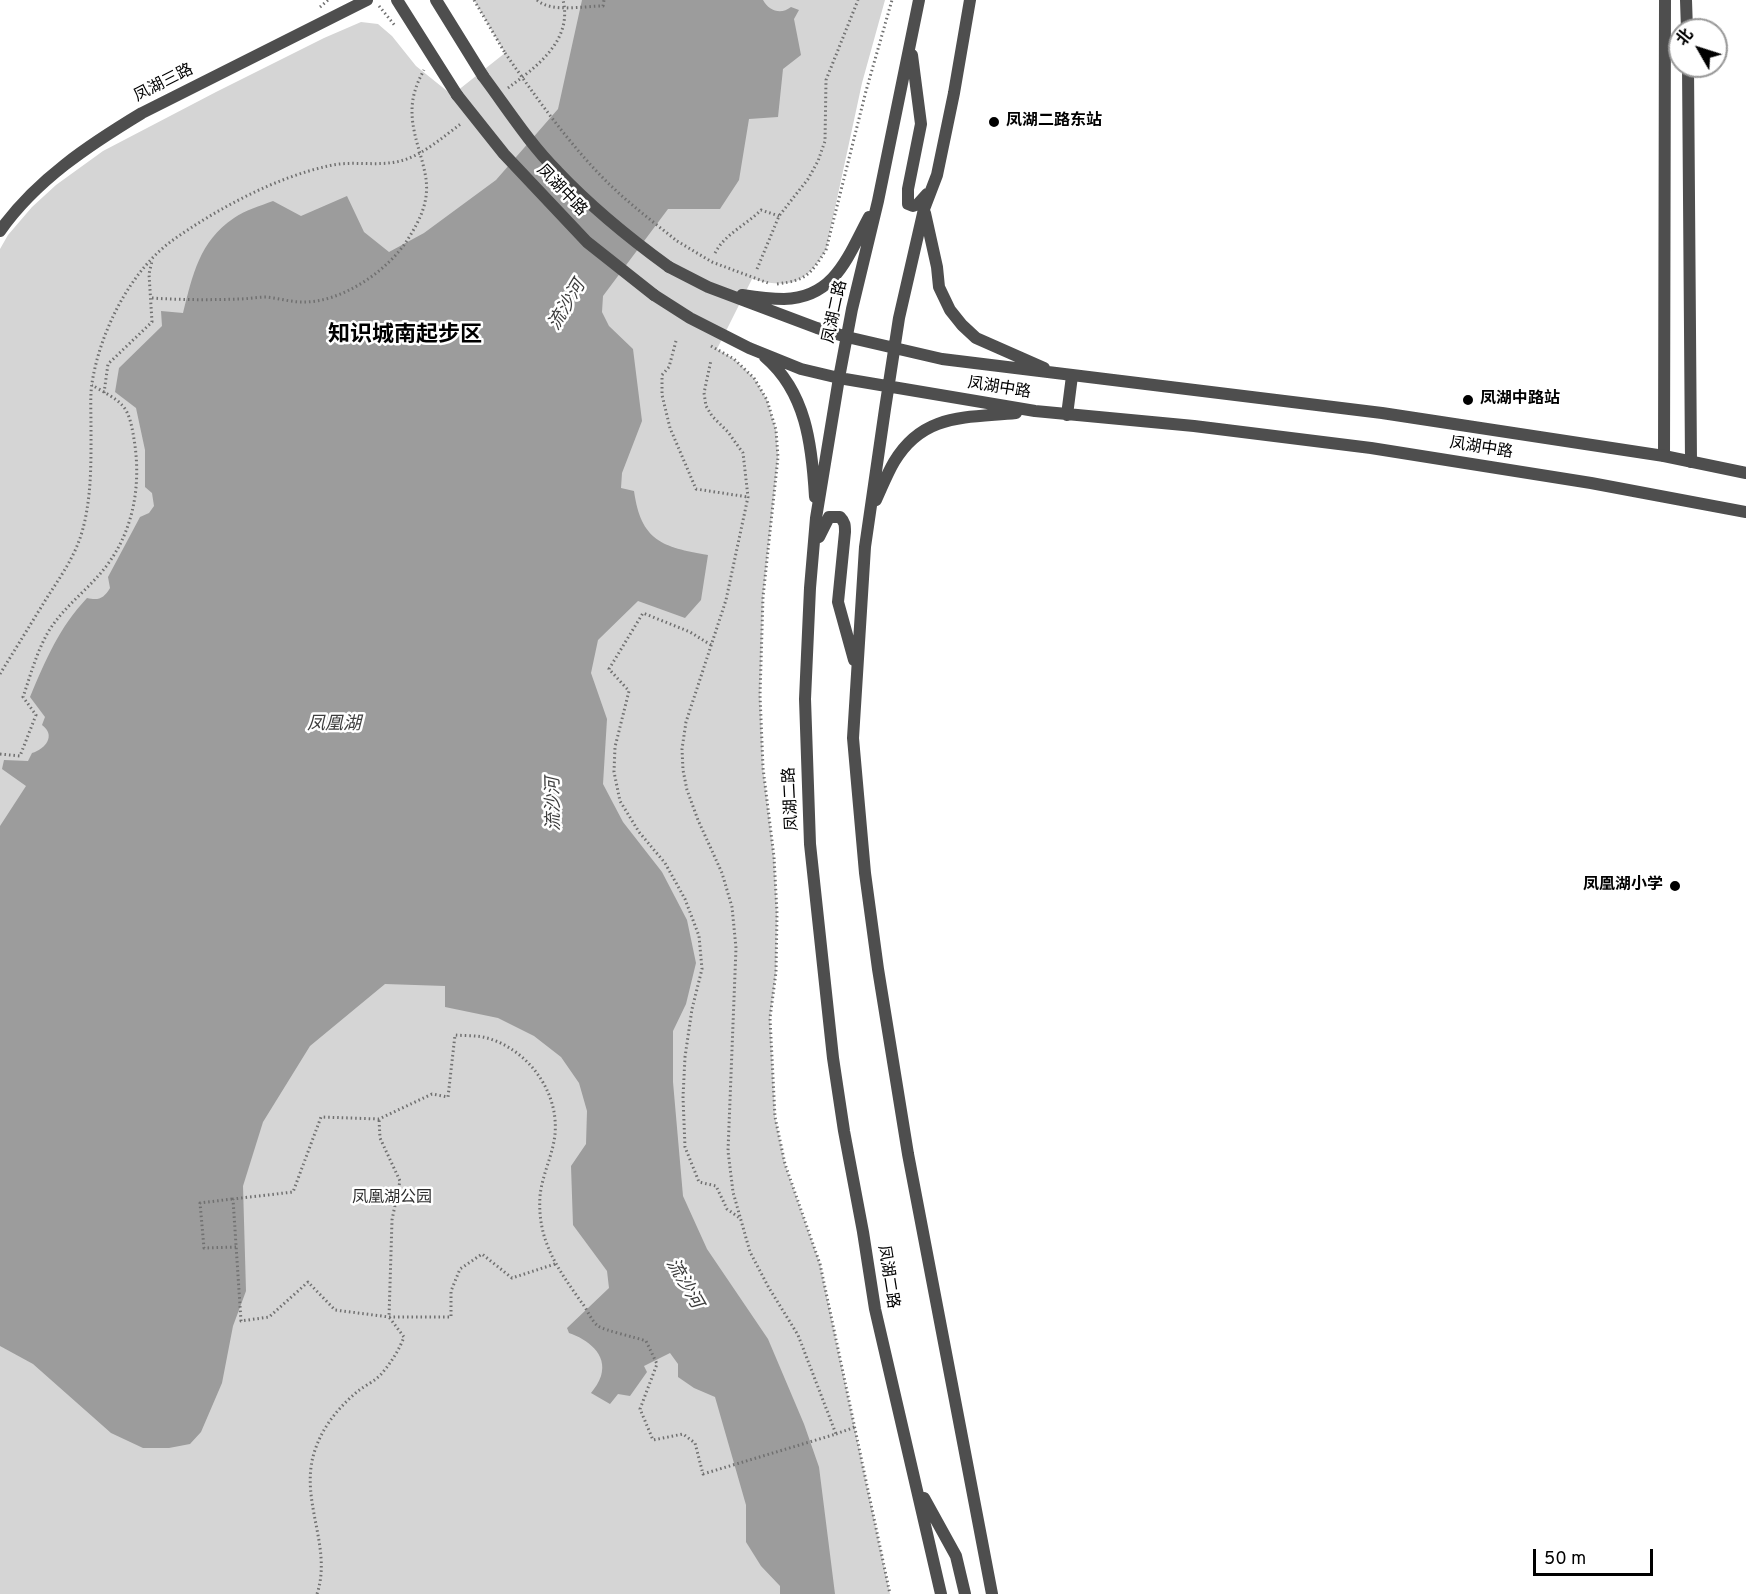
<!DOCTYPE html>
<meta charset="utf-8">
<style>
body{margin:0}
#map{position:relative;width:1746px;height:1594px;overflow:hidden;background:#fff;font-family:Overpass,"Noto Sans SC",sans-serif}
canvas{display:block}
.north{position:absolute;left:1668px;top:18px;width:60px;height:60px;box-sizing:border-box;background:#fff;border:2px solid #999;border-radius:50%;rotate:309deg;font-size:16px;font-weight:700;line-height:24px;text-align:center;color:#000}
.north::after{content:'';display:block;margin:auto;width:21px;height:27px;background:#000;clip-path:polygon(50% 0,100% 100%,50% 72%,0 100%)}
.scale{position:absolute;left:1533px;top:1549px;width:120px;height:27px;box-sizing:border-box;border:3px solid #000;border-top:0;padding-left:8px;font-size:18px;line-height:21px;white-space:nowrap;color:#000;-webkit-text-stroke:4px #fff;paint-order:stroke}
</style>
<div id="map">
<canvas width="1746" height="1594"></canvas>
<div class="north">北</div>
<div class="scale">50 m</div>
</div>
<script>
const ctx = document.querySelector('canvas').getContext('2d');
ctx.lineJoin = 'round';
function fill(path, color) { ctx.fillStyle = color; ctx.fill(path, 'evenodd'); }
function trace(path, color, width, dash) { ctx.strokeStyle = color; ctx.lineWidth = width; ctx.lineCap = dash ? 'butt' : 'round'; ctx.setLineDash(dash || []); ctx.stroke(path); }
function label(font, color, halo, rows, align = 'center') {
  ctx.font = font + ' Overpass,"Noto Sans SC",sans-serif'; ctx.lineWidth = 5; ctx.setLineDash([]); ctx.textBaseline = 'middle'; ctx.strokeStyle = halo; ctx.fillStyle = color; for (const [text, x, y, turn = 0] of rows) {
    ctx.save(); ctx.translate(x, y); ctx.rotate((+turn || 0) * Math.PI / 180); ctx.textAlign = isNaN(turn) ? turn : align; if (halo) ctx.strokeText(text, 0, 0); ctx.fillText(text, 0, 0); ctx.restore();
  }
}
const green = new Path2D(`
 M474,0H885L862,83L826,250C805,284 790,289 752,279L717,349L734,359L754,378L767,400L776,430L778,457L763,597L760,695L763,768L774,857L777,913L776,972L770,1018L775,1117L785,1164L820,1264L890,1594H0V249L8,235L32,207L56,185L103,151L216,92L324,38L361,22L378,24L392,36L416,66L452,95L505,53Z`);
const water = new Path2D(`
 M582,0H763C769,11 781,15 791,7L799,10L794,19L801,55L783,69L778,117L749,119L739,180L720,209H668L603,296L602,312L609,326L633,349L642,421L622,473L621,488L634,491C641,541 662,547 708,555L701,600L685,618L638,601L598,640L591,673L607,719L603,784L623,822L662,872L687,920L696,963L686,1004L673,1031V1082L683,1196L707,1249L768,1339L804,1424L819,1467L835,1594H780V1586L761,1566L746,1542V1505L715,1397L694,1388L678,1377V1364L670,1353L644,1366L647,1372L630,1396L618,1394L610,1404L591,1393C595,1388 599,1382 601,1376C608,1354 587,1339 569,1333L567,1328L609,1288L607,1271L573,1225L571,1166L586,1144L587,1111L579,1083L561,1057L534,1036L498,1018L445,1007V986L385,984L310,1046L263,1122L243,1186L246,1291L233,1326L222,1383L201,1432L190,1444L169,1448H143L111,1433L33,1364L0,1346V826L26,786L2,769L4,760L28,761L32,753C46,749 56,735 42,725L45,717L30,697C46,659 59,628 87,598C99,601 104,598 110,588L108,577L140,517L149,513L154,506L152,493L145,487V450L136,408L115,392L119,368L162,326L161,311L183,313C193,274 199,242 234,218C245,210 260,206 273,201L301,216L347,196L364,232L389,252L424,233L496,180L558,109Z`);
const path = new Path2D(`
 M474,0L505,53
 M537,0C551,13 584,6 603,6L604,0
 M379,6L396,27
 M320,7L328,0
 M508,88C536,67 573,41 563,0
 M677,241L712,262L768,283
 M715,253C725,234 746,225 761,210L779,216
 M757,269L779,216L808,179L818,161L825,141L826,80L858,0
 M777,284C807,280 810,275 826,250L866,91L892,0
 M152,298C181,300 210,300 239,299C248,299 257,297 266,297C278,298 290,302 302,302C341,303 388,271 408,239C420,220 429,202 426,179C425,172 423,164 421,157C411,123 406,102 424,70
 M676,341L669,367L662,375V395L670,428L696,489L748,497
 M711,346L734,359L754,378L767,400L776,430L778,457L763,597L760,695L763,768L774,857L777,913L776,972L770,1018L775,1117L785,1164L820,1264L890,1594
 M104,393L108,364L152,322L149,274L152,261
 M711,645L690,632L643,613L609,669L629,691L615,747L614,772L620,801L639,832L665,863L685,899L699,936L702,969L692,1009L685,1057L683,1097L685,1147L699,1182L716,1186L727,1209L741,1219
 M0,674C16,648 32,622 48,596C61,576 75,556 82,532C92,497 91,460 91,424C91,411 90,396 92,383C100,332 130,271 173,240C217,209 274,178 328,166C351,160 377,167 400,161C422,156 444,136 462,123
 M0,754L20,756L36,715L23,697C31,674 37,650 50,629C67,603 93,586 110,561C135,525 141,481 134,439C132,428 130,413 122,405C116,398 100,390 92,385
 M232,1199L200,1203L204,1248L236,1247
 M555,1264L512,1278L482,1254L460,1269L451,1291V1317H389L335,1310L308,1282L269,1317L241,1321L233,1199L293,1192L321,1117L379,1119L432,1094L448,1097L455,1035C465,1036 477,1035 487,1038C527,1049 559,1091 555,1134C553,1155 542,1175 540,1196C537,1241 558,1269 582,1303C587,1309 592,1322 598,1326C606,1331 635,1337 646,1341L657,1364L640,1409L653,1440L683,1434L695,1443L703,1474L836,1434L798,1335L769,1288L750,1252L733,1192L728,1151L736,948L732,907L722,873L698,820L687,790L683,770L682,749L686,722L726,600L748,497L743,453L728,432L712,416L706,406L704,393L711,360
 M836,1434L855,1427
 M317,1594C333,1546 298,1499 315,1450C323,1426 339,1407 358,1391C366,1385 377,1380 383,1372C392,1361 399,1350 404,1337L389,1317L392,1220L400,1181L380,1138L379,1119`);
const minor = new Path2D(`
 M1686,0L1687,30
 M1688,66L1691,462
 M1664,456L1665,0`);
const tertiary = new Path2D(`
 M397,0L457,95
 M436,0L483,76
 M919,0L878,201L852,309L839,378L816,518L810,588L805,699L810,844L833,1058L844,1131L863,1232L875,1309L941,1594
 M970,0L954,93L937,175L924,209L899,318L885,409L865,547L853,738L865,873L878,969L908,1154L992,1594
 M912,55L921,124L908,189V204L913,206L918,204L927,194
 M925,213L937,267L939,287L950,310L962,325L976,338L1044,368
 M0,231C36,180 89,145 142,113L367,0
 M669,267L708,287L817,328L847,337L942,359L1382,413L1664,456L1746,473
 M654,295L690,318L749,348L801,369L839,378L1035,411L1194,426L1371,448L1591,483L1746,512
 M742,295C755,297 770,299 784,299C835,298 848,256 869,217
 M765,357C806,392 812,445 815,497
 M1067,415L1072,376
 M876,500C882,487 887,474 894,462C923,413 965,418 1016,413
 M819,537L829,517H840C845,522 845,525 845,532L838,602L854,660
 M924,1498L956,1556L965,1594`);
const pathBridge = new Path2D(`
 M505,53C536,97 566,140 604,179C627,202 652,221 677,241`);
const tertiaryBridge = new Path2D(`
 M483,76C507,108 529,143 557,171C591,207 629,238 669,267
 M457,95L504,154L587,242L654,295`);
const markers = [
 [994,122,6,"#000"],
 [1468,400,6,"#000"],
 [1675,886,6,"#000"]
];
const streetNames = [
 ["凤湖三路",164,84,-27],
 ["凤湖中路",561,191,46],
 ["凤湖二路",836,312,-78],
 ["凤湖中路",999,389,9],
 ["凤湖中路",1481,449,9],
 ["凤湖二路",792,799,-93],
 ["凤湖二路",887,1277,81]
];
const poiNames = [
 ["凤湖二路东站",1006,122],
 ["凤湖中路站",1480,400],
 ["凤凰湖小学",1663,886,"right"]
];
const parkNames = [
 ["凤凰湖公园",392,1199]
];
const waterNames = [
 ["流沙河",568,306,-59],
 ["凤凰湖",334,725],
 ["流沙河",555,804,-91],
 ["流沙河",683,1284,60]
];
const districtNames = [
 ["知识城南起步区",405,337]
];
fill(green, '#d5d5d5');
fill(water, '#9c9c9c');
trace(path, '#707070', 3, [1.5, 3]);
trace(minor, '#4e4e4e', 12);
trace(tertiary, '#4e4e4e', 12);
trace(pathBridge, '#707070', 3, [1.5, 3]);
trace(tertiaryBridge, '#4e4e4e', 12);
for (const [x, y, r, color] of markers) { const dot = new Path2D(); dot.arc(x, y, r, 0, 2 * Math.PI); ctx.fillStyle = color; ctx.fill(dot); trace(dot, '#fff', 2); }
label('16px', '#000', '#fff', streetNames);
label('bold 16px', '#000', '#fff', poiNames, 'left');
label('16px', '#2c2c2c', '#fff', parkNames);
label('italic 18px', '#3d3d3d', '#fff', waterNames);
label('bold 22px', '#000', '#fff', districtNames);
</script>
